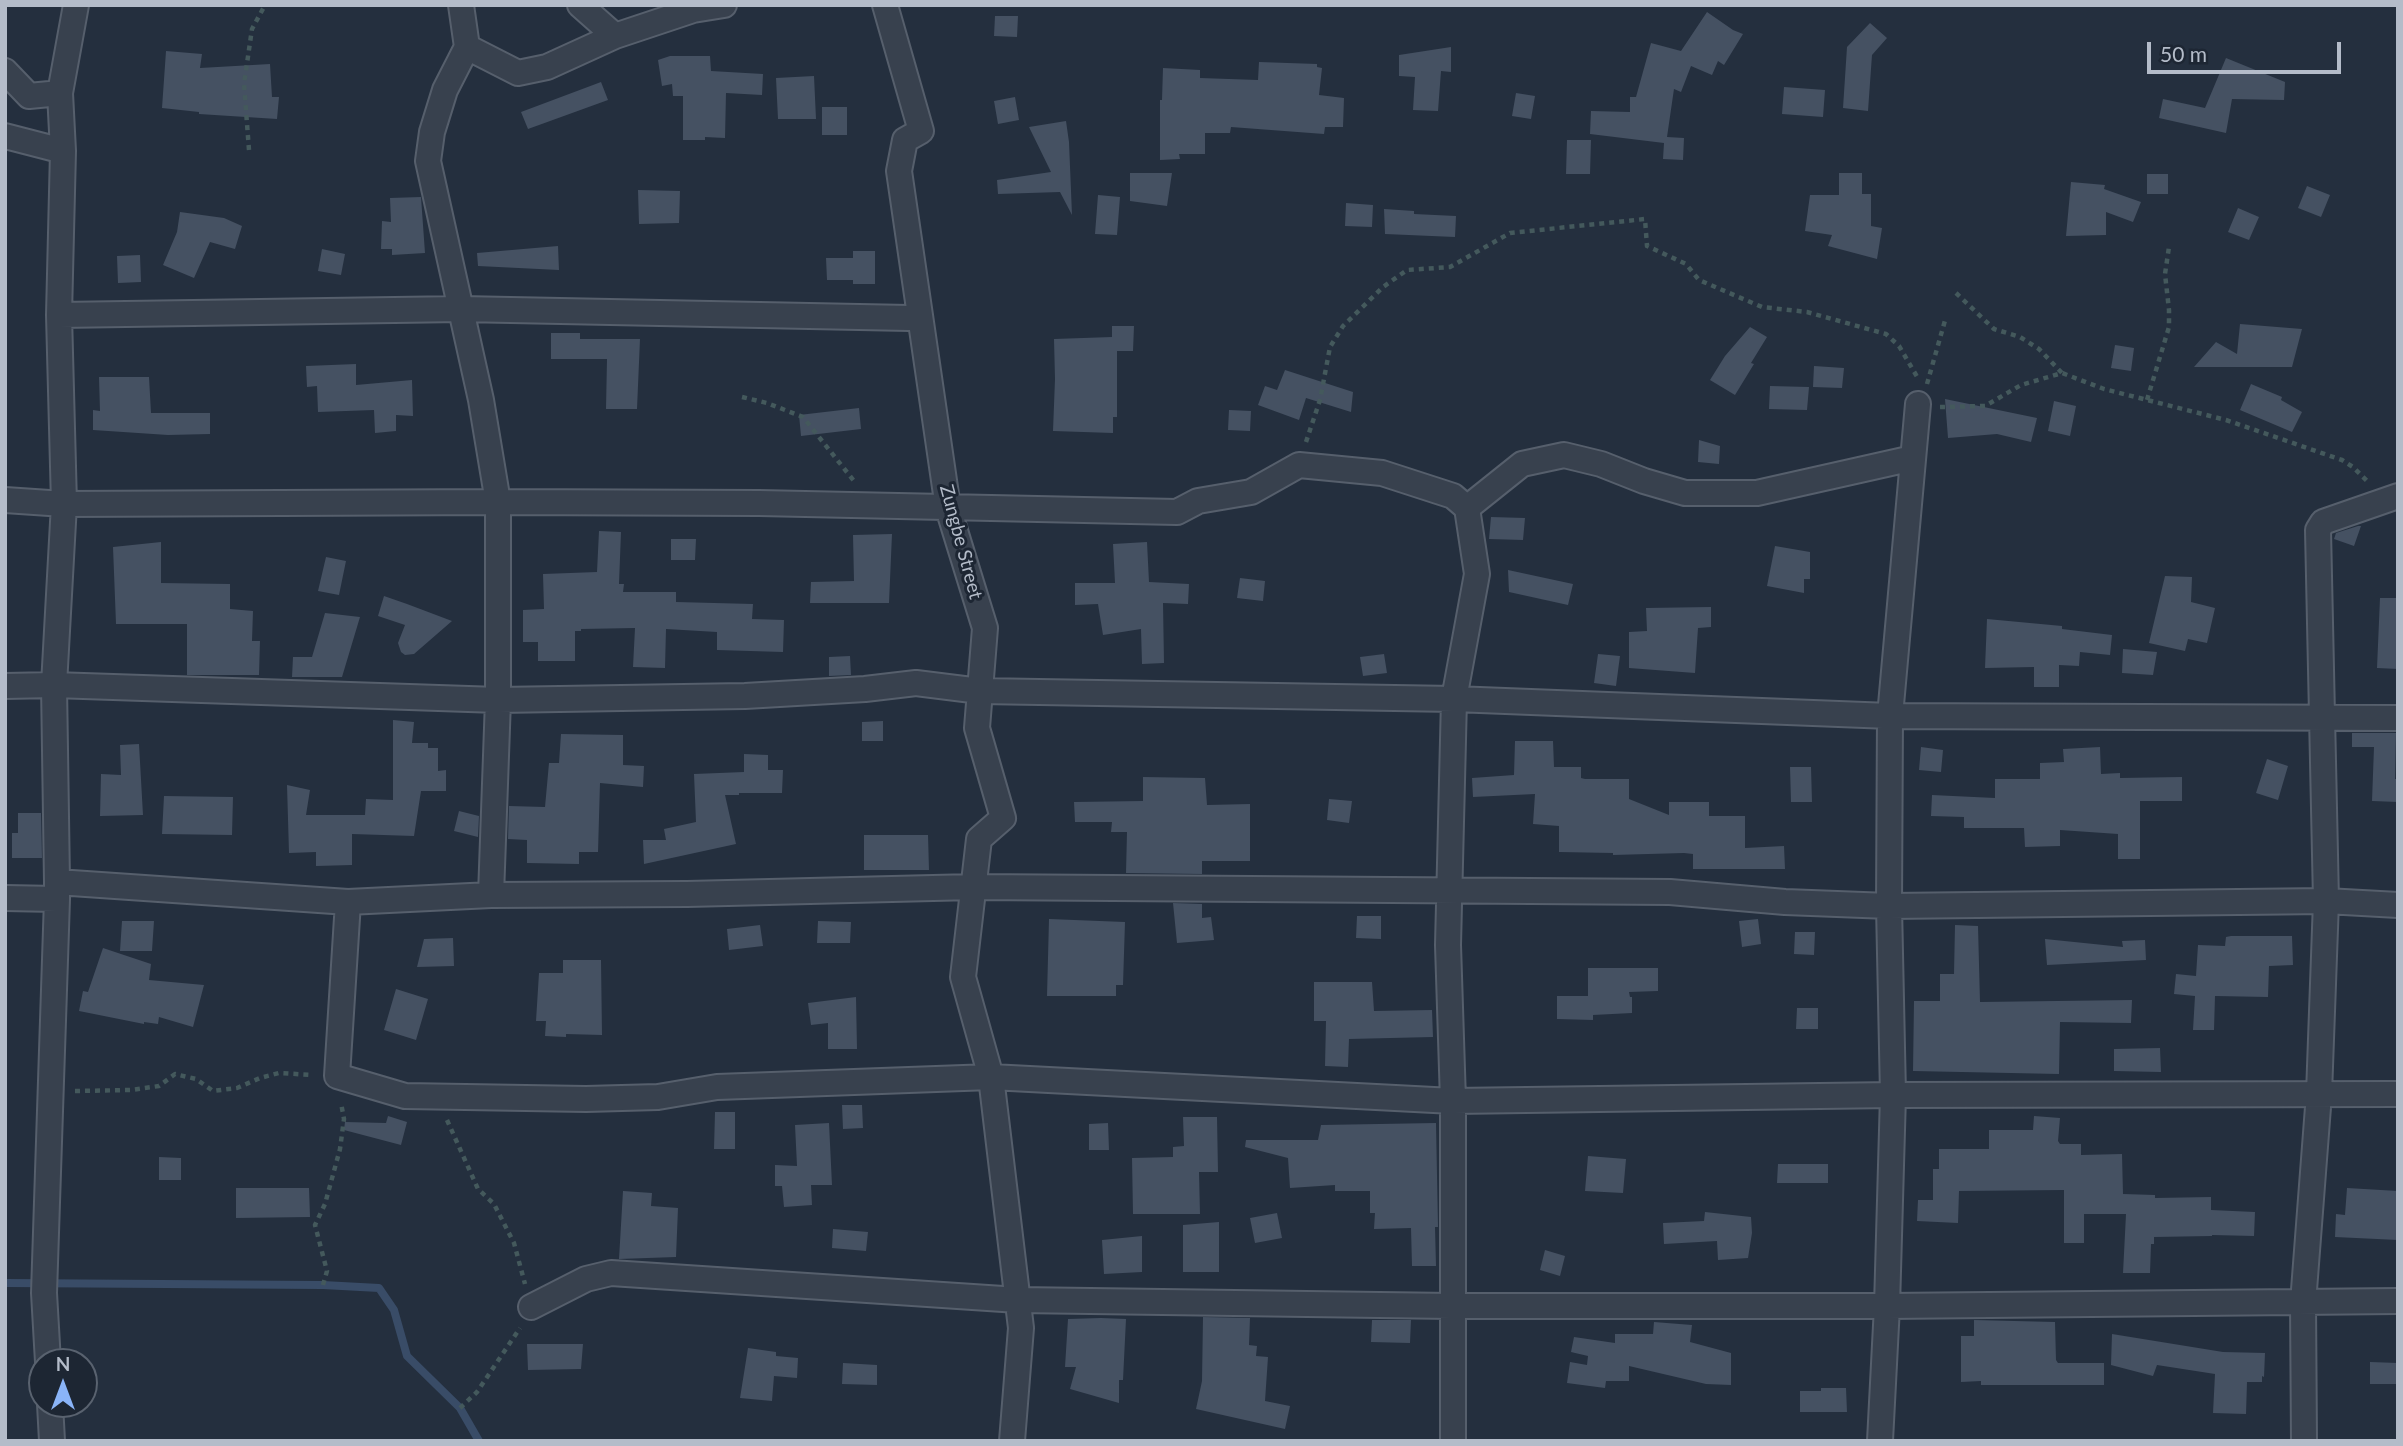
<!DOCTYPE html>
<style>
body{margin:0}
#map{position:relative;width:2403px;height:1446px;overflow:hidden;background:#242f3e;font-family:Lato,sans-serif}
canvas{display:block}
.frame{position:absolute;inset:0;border:7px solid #b4bcc9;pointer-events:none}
.north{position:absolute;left:28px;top:1348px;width:70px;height:70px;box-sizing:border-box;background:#1d2633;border:2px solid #59626f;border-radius:50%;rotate:0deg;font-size:19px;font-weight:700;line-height:28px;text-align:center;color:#b4bcc9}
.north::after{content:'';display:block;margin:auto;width:24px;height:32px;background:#8ab4f8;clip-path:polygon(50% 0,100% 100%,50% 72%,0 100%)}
.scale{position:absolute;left:2147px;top:42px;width:194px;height:32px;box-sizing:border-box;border:4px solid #b4bcc9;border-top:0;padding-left:9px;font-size:21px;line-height:24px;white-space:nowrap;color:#b4bcc9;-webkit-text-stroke:5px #1d2633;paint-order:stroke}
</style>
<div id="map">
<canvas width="2403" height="1446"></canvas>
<div class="frame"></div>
<div class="north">N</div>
<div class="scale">50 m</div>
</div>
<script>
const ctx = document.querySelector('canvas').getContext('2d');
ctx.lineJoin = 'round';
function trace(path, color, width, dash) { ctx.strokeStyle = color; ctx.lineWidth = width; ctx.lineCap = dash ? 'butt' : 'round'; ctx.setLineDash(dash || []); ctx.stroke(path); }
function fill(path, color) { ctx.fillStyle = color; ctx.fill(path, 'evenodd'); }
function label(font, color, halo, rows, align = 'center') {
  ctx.font = font + ' Lato,sans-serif'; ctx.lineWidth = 6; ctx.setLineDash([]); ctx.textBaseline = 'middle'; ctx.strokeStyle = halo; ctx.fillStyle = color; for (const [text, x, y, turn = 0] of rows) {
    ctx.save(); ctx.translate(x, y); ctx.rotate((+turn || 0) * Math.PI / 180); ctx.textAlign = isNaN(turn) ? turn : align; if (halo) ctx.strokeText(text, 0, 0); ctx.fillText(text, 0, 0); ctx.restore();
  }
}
const stream = new Path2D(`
 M5,1283L323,1285L379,1288L394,1310L407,1356L460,1408L479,1441`);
const building = new Path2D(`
 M1707,12L1733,30L1743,34L1724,65L1718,61L1712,75L1691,66L1681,92L1674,89L1667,137L1684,138L1683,160L1663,159L1664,143L1590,134L1591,111L1630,112V97H1636L1651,43L1681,51Z
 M995,16H1018L1017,37L994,36Z
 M1870,23L1887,38L1872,55L1868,111L1843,108L1847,47Z
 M1451,47V72L1441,71L1438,111L1413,110L1415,77L1399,76V55Z
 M166,51L202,54L200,68L270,64L272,97H279L277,119L199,114V112L162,108Z
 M670,56H710L711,71L763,74L762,95L726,93L725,138L705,137V140H683V96H673L672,84L662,86L658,60Z
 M2226,58L2285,82L2284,100L2232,99L2226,133L2159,118L2163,99L2205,108Z
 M1259,62L1317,64V67L1322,68L1319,95L1344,98L1343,127H1325L1324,134L1231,127L1230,133H1205V154H1179L1180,159L1160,160V100H1162L1163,68L1200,70V78L1258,80Z
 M814,76L816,119H778L776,78Z
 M601,82L608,100L528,129L521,112Z
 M1784,87L1825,90L1823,117L1782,114Z
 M1516,93L1535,96L1531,119L1512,116Z
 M1015,97L1019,120L998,124L994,101Z
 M822,107H847V135H822Z
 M1066,121L1069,142L1072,215L1060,192L998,194L997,180L1051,172L1029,127Z
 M1567,140H1591L1590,174H1566Z
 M1130,173H1172L1167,206L1130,201Z
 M1839,173H1862V194H1871V226L1882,228L1877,259L1828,246L1832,235L1805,231L1810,195H1839Z
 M2147,174H2168V194H2147Z
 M2071,182L2105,185L2104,189L2141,202L2133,222L2106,212V235L2066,236Z
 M2307,186L2330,195L2321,217L2298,208Z
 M638,190L680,191L679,223L639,224Z
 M1098,195L1120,197L1117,235L1095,234Z
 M421,197L425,253L392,255V249H381L382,221L391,222L390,198Z
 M1346,203L1373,205L1372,227L1345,226Z
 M2238,208L2259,217L2249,240L2228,232Z
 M1384,209L1414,211V214L1456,216L1455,237L1385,234Z
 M180,212L224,218L242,226L235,249L210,242L194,278L163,265L177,232Z
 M558,246L559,270L478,266L477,253Z
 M322,249L345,254L341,275L318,271Z
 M853,251H875V284H853V280H827L826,258H853Z
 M140,255L141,282L118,283L117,256Z
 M2240,324L2302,329L2292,367H2194L2216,342L2237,354Z
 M1112,326H1134L1133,351H1117V417H1113V433L1053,431L1055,379L1054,339L1112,337Z
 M1750,327L1767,337L1751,363L1754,364L1735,395L1710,380L1725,356Z
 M551,333H580V339H640L637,409H606L607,359H551Z
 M2115,345L2134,348L2131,371L2111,368Z
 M356,364V385L412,380L413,416L396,415V431L375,433L374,410L318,412L317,386L307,387L306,366Z
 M1814,366L1844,368L1842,388L1813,387Z
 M1285,370L1353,392L1351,412L1306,398L1299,420L1258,405L1265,386L1277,390Z
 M99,377H149L151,413H210V434L168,435L93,430V410L100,411Z
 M2251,384L2282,397L2281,400L2302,412L2292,432L2240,410Z
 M1770,386L1809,387L1807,410L1769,409Z
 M1945,399L2037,418L2031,442L1997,434L1948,438Z
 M2054,401L2076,406L2070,436L2048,431Z
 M859,408L861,429L801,436L799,415Z
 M1229,410L1251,411L1250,431L1228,430Z
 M1699,440L1720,446L1719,464L1698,462Z
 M1491,517L1525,518L1523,540L1489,539Z
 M2358,526H2361L2354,546L2334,539L2336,533Z
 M599,531L621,532L619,584H624L623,592H676V602L753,604L752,619L784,620L783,652L717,650V632L666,629L665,668L633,667L635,628L581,629V631H575V661H538V642H523V610L544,609L543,574L597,572Z
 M892,534L889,603H810L811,582L854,581L853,535Z
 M671,539H696L695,560H671Z
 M161,542V583L230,584V609L253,611L252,641H260L259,675H187V624H116L113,547Z
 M1147,542L1149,582L1189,584L1188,604L1163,603L1164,663L1142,664L1141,629L1103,635L1098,604L1075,605V583H1115L1113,544Z
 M1775,546L1810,552V579H1804V593L1767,586Z
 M326,557L346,561L339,595L318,591Z
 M1508,570L1573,584L1568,605L1509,592Z
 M2165,576L2192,577L2191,602L2215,608L2207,643L2188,639L2185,651L2149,643Z
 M1240,578L1265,581L1263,601L1237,598Z
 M384,596L407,604L452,621L414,654L405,655L401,652L398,643L405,625L378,616Z
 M2380,598H2398V669L2377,668Z
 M1711,607V627L1698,628L1695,673L1629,668V632L1647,631L1646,608Z
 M325,613L360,617L342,677H292L293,657H312Z
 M1987,619L2062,626V629L2112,635L2110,655L2080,652L2079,666L2059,665V687H2034V667L1985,668Z
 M2123,649L2157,652L2153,675L2122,673Z
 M1384,654L1387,673L1363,676L1360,657Z
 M1598,654L1620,656L1616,686L1594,683Z
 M850,656L851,675L829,676V657Z
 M393,720L414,722L412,743H428V748H438V771L446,770V791H421L414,836L352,834V865L316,866V852L289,853L287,785L310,790L306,815H365L366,799L393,800Z
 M883,721V741H862V722Z
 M2352,733H2396L2395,779H2398V802L2372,801L2374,747H2352Z
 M561,734L623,735V765L644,766L643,787L600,783L598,852H579V864L527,863V840L508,839L509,806L545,807L549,763H559Z
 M1515,741H1553L1554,767H1581V778L1585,779H1629V799L1669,815V802H1709V816H1745V848L1784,846L1785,869H1693V854L1684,853L1613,855V853L1559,852V826L1533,824L1535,794L1473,797L1472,778L1514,775Z
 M139,744L143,815L100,816L101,774L121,775L120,745Z
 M1921,747L1943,750L1941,772L1919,770Z
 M2100,747L2101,774L2120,773V778L2182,777V801H2140V859H2118V834L2060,830V846L2025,847L2024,828H1964V817L1931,816L1932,795L1995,798V779H2040V763L2064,762L2063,749Z
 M744,754L768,755V770H783L782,793H739V795H725L736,844L644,864L643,840H666L664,829L696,822L694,774L744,772Z
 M2267,759L2288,766L2278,800L2256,793Z
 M1790,767H1811L1812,802H1791Z
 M1143,777L1205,778L1207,805L1250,804V861H1202V874L1126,873L1127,832H1111L1112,822H1075L1074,802L1143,801Z
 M164,796L233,797L232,835L162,834Z
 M1329,799L1352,801L1349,823L1327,820Z
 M459,811L479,816L478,837L454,831Z
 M18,813H41L42,858H12V833H18Z
 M864,835H928L929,870H864Z
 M1173,903L1202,904V918L1211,917L1214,940L1177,943Z
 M1357,916H1381V939L1356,938Z
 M1049,919L1125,922L1123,985H1116V996H1047Z
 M1758,919L1761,944L1742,947L1739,921Z
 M122,921H154L152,951H120Z
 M818,921L851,922L850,943H817Z
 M760,925L763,946L729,950L727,929Z
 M1955,925L1978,926L1980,1002L2132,1000L2131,1023L2060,1022L2059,1074L1913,1071L1914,1001H1940V974H1954Z
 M1795,932H1815L1814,955L1794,954Z
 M2292,936L2293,965L2269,966L2268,997L2215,996L2214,1030H2193L2195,996L2174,994L2176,974L2196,976L2198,945L2225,946L2226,937L2231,936Z
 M453,938L454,966L417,967L424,939Z
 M2045,939L2123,947L2122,941L2145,940L2146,960L2047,965Z
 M103,948L151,964L149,980L204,985L193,1027L159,1017L158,1024L144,1022V1024L79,1011L83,991L88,992Z
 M563,960H601L602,1035L566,1034V1037L545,1036L546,1021H536L539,973H563Z
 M1588,968H1658V991L1629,992L1630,997H1632V1013L1593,1015V1020L1557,1019V996H1588Z
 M1314,982H1372L1374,1011L1432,1010L1433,1037L1349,1039L1348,1067L1325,1066L1326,1021H1314Z
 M396,989L428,999L416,1040L384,1030Z
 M856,997L857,1049H828V1023L811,1025L808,1003Z
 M1797,1008H1818V1029H1796Z
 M2160,1048L2161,1072L2114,1071V1049Z
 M842,1105H862L863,1128L843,1129Z
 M715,1112H735V1149H714Z
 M388,1116L407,1122L401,1145L344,1130L345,1122L386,1123Z
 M2034,1116L2060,1118L2058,1141L2060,1144H2081V1155L2122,1154L2123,1194L2155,1195V1198L2211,1197V1210L2255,1212L2254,1236L2212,1235V1236L2154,1237V1244H2151L2150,1273H2123L2126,1214H2084V1243H2064V1190L1959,1191L1958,1223L1917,1221L1918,1200H1933V1169H1939V1149H1989V1130H2033Z
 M1183,1117H1217L1218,1172H1199L1200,1214H1133L1132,1158L1173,1157V1147L1184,1146Z
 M829,1123L832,1185H811L812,1205L784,1207L782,1186H775V1165L797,1166L795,1125Z
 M1108,1123L1109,1150H1089V1124Z
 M1436,1123L1438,1227H1435L1436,1266H1412L1411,1228L1374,1229L1375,1213H1370V1191H1335V1185L1290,1188L1288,1158L1245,1147L1246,1140H1318L1321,1125Z
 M1588,1156L1626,1159L1623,1193L1585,1191Z
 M159,1157L181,1158V1180H159Z
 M1778,1164H1828V1183H1777Z
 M236,1188H309L310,1217L236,1218Z
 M2347,1188L2398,1191V1240L2335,1237L2336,1214L2345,1215Z
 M623,1191L652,1193L651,1206L678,1208L676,1257L619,1259Z
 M1705,1212L1751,1217L1752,1233L1748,1258L1718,1260L1717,1241L1664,1244L1663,1223L1704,1221Z
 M1277,1213L1282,1238L1255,1243L1250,1218Z
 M1219,1222V1272H1183V1225Z
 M833,1229L868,1232L866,1251L832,1248Z
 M1142,1236V1272L1104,1274L1102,1240Z
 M1545,1250L1565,1256L1560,1276L1540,1270Z
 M1203,1317L1250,1318L1249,1345L1257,1346L1256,1356L1268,1357L1265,1401L1290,1406L1285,1429L1196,1409L1202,1381Z
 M1101,1318L1126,1319L1123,1380H1119V1403L1070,1389L1076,1367H1065L1068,1319Z
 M1372,1320H1411L1410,1343L1371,1342Z
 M1974,1320L2055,1322L2056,1360L2058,1363H2104V1385H1981V1381L1961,1382V1336H1974Z
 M1654,1322L1692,1325L1690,1342L1731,1353V1385L1706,1384L1629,1366V1381H1606L1605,1388L1567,1383L1570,1362L1587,1365L1588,1356L1571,1352L1574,1337L1615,1343V1334H1653Z
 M2112,1334L2223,1352L2265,1353L2264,1377L2262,1376V1382H2247L2246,1414L2213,1413L2215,1374L2157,1365L2153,1376L2111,1365Z
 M527,1344H583L581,1369L528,1370Z
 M748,1348L776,1352V1356L798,1358L797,1378L774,1376L772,1401L740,1398Z
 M2370,1362L2398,1363V1384H2370Z
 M843,1363L877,1365V1385L842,1384Z
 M1821,1388H1846L1847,1412H1800V1391H1821Z`);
const path = new Path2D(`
 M249,150L244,84L252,29L265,5
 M1956,293L1994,329L2020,337L2039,349L2062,373
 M1927,384L1946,317
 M742,397L767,403L803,417L854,481
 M2147,400L2169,327V310L2165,274L2169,247
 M1940,407L1985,406L2021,385L2062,373L2104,389L2226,420L2342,460L2353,467L2367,481
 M1306,442L1320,400L1330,347L1343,326L1383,287L1407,270L1450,267L1510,233L1645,219L1647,246L1686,264L1699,280L1762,307L1807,312L1886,334L1899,346L1919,380
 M75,1091L131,1090L159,1086L175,1074L196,1079L213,1091L237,1088L260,1078L279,1073L313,1075
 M447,1120L478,1189L494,1204L514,1243L525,1284
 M323,1285L327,1271L315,1225L325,1204L340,1149L344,1119L341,1103
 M460,1408L477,1392L520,1328`);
const street = new Path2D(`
 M461,5L467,47L445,90L432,132L428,161L481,400L498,502L759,503L1177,512L1198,501L1251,492L1299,465L1382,473L1453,496L1467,508
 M580,5L615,36L693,10L724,5
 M885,5L921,131L905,140L899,171L948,508L985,628L977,728L1003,818L979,839L963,977L991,1077L1021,1328L1012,1441
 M467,47L518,73L547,67L615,36
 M5,71L29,96L60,93
 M5,136L63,151
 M59,315L461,309L909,318
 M5,500L64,504L498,502V700L745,696L865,689L916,683L980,691L1454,699L1890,716L2398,718
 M5,686L54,685L498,700L491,895
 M57,882L54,685L64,504L59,315L63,151L60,93L76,5
 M5,898L57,899V882L348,902L337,1076L405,1096L586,1099L658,1097L717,1087L991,1077L1453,1101L1893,1095L2398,1094
 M348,902L491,895L687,894L974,887L1670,892L1785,902L1889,906L2326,901L2398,905
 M531,1307L586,1279L611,1273L1018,1300L1452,1306H1887L2398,1301
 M48,1362L44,1293L57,899
 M50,1404L52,1441
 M1453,1441V1101L1448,945L1454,699L1477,574L1467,508L1522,464L1564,455L1601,464L1644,481L1685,493H1757L1913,458
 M1880,1441L1887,1306L1893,1095L1889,906L1890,716L1918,404
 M2304,1441L2303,1303L2319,1094L2326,901L2318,530L2323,522L2398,496`);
const streetNames = [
 ["Zungbe Street",961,542,75]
];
trace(stream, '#394c67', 8);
fill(building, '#455162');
trace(street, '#565f6c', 28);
trace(path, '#44595c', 4.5, [5, 5]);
trace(street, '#38414e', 24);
label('19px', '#b4bcc9', '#1d2633', streetNames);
</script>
